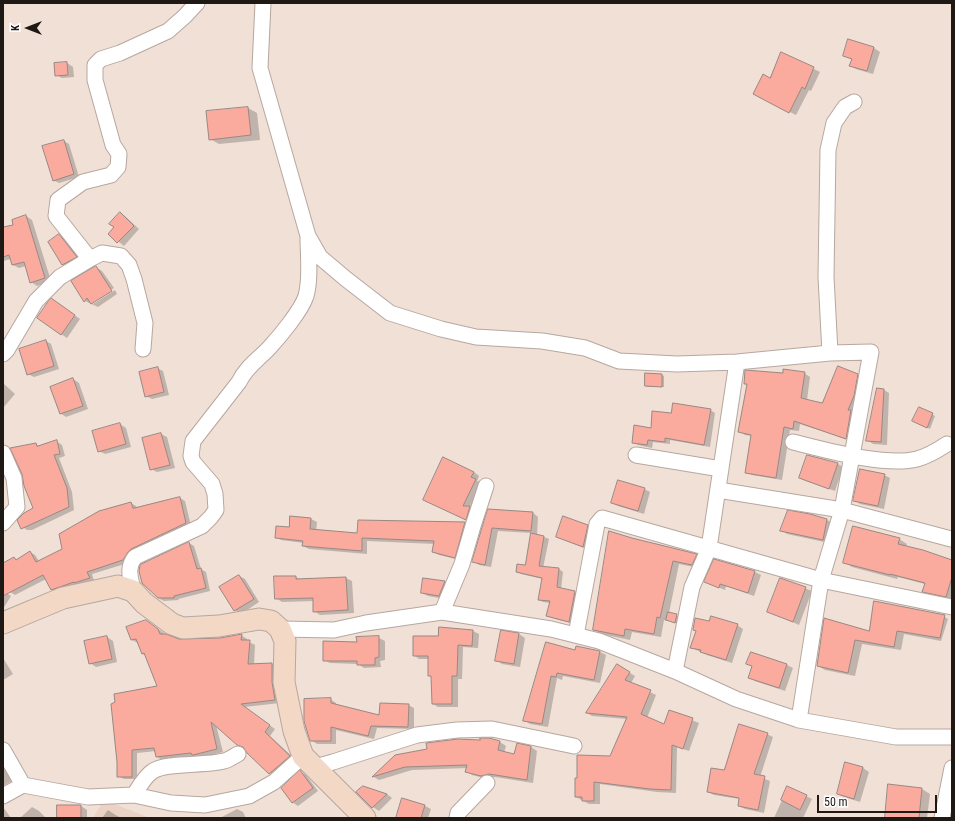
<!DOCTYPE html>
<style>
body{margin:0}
#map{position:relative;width:955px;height:821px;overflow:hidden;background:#f0e0d6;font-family:"Roboto Condensed",sans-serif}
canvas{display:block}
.frame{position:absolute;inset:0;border:4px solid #1e1915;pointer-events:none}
.north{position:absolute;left:8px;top:8px;width:40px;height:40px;-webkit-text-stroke:3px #fff;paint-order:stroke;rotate:270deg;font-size:11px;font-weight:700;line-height:16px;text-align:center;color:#1e1915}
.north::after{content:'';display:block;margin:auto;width:14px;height:18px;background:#1e1915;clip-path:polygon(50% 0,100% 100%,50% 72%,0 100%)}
.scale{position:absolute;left:817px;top:795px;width:120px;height:18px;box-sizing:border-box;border:2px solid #1e1915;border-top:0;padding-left:5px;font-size:12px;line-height:14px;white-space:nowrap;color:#1e1915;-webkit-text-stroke:3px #fff;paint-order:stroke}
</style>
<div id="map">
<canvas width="955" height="821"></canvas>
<div class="frame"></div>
<div class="north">K</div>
<div class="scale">50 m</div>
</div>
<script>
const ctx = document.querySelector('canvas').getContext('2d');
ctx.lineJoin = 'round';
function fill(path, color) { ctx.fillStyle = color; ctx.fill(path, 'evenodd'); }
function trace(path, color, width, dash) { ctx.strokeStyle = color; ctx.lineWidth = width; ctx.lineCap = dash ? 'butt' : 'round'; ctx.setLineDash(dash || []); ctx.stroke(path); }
const built = new Path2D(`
 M104,800L150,818H93Z`);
const shadow = new Path2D(`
 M849,40L874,48L880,52L873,74L856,69L851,65L852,60L844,55Z
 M782,53L820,72L811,91L809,90L796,115L760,97Z
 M67,63L73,67L74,77L62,78L56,75Z
 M248,108L257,113L260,140L219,144L210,139Z
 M64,141L69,144L79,177L59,183L53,180Z
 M121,213L126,217L139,229L124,246L109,234L115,227Z
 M26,216L32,220L51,281L37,286L31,282L26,266L19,268L13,265L11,259L3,261V228L14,225Z
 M59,235L65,238L82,260L68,268L63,265Z
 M96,267L102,271L114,288L93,301V304L115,290L117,294L98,307L85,301L73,281Z
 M58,303L80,319L67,338L61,334Z
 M46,341L51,344L59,369L34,377L28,374Z
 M157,368L163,371L169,395L152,399L146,396Z
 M804,373L810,377L807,400L822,404L857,375L863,379L852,441L800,424L799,431L790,430L782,480L752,475L746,472L752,436L745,435L739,431L748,385L745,383L784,374Z
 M662,375L664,376V387H648L646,386Z
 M73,379L79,383L88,409L66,417L60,413Z
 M3,383L15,394L3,408Z
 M884,390L889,393L887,445L873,444L867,440Z
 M919,408L935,416L930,429L916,422Z
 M710,410L715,413L710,447L670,440V444L653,442L652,448L638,445L633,442L672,414Z
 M120,424L126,428L131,447L105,454L99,451Z
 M161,434L167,437L175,468L157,472L151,469Z
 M56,441L62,445L65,456L59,458L72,492L74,510L32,530H27L21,526L34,509L36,444L39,446Z
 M838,464L843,467L835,491L806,481L800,478Z
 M474,472L479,476L477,481L481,483L470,507L475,510L472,522L430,503Z
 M884,475L890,478L884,509L860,504L854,500Z
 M644,489L650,492L644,514L618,506L612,503Z
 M180,498L185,501L191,526L128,563L92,574L94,581L57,592L51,589L46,579L15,595L10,592L3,579V564L14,559L17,560L30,552L35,555L39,561L63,550L131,503L136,506L137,508Z
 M489,510L533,513L538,517L537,535L544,537L549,539L543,568L559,569L563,572L561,589L575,592L579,595L574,624L552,618L547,616L550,603L543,602L539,600L543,579L521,574L517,571L526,566L532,533L498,531L491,567L479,565L473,561Z
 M291,517L311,519L317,522L316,531L358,534L465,523L470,526L460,560L439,555L433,552L435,544L367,541V554L309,549L303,546L304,543L281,540L276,537L290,529Z
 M827,520L833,523L829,543L787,534L781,530Z
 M587,526L593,529L589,550L557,537Z
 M632,539L696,555L703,559L699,568L679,564L669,613L680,617L678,624L667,619V621L664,620L661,637L632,632L630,640L601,634L594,630Z
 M899,539L907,544L906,547L952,560V600L931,596L923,591L925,584L898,577L897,579L852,567L844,562Z
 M189,543L194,546L201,569L206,572L210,591L178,599L179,600L164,601L158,598Z
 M715,560L755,572L761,575L754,596L726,586L725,590L705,582Z
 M239,576L245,579L259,602L241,614L235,610Z
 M296,577L301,580L346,578L352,581L354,613L320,615L314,611V601L282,602L276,598Z
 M781,579L812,591L799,625L768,611Z
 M444,582L450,585L445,599L428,596L422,593Z
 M3,591L11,596L3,609Z
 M941,615L948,619L941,641L904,634L901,650L862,644L855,676L825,670L818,666L825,620L869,632Z
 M146,621L164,633L165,635L183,641L220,639L241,635L247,639V641L255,645L254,665L272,664L278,667L280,703L244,707L275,729L270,736L295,759L276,777L270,773L244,748L238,744L216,725L223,752L200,758L195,756L162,760L157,757L156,751L137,753V779H124L118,776L159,687L147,656L142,654L138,643L132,640Z
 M737,625L743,629L732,663L707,655L692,648Z
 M473,631L479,634L478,648L463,647L462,679H458V707H438L433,704L432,677L429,675V659H419L414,655L439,637Z
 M501,631L519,634L525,638L520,667L502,664L496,660Z
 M107,637L113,641L117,662L96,667L90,663Z
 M379,638L385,641V660L380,661L381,667L364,668L358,664L330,663L324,660L358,643Z
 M546,643L576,651L600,652L606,655L600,683L563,676L562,680L557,678L548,727L530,724L524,720Z
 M751,653L787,665L793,668L785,691L755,681L749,677L753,666Z
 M3,658L13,674L3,680Z
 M618,666L635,676L631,683L656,695L647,718L664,726L670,711L699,723L689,751L677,747L676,793L657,792L600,784V804H589L576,797L611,757L627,719L592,716L587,713Z
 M330,699L336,703V706L380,716L408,705L414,708V729L377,728L374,739L336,730V744H317L311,740Z
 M767,734L773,737L760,777L770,781L764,813L745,809L739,806L740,799L714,795L708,792L725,771Z
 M500,742L506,746L504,753L514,755L517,744L531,747L537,751L533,783L495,777L488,779L472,775L467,771L468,768L412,770L379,780L374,777L396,756Z
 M3,765L7,767L14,780L3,786Z
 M863,768L869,772L860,802L844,797L838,794Z
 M301,772L306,775L318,791L298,806L292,802Z
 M889,786L922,789L930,794L927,818H886Z
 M363,787L387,794L392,798L379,811L373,807L358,792Z
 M788,787L812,799L803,818H774Z
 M58,806H81L87,810V818H58Z
 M425,806L431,809L428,818H397Z
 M3,807L11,818H3Z
 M32,807L39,811L46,818H20Z
 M237,809L243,812L246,818H220Z
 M108,810L114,814L121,818H102Z`);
const building = new Path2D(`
 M848,39L874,47L867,71L849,66L852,59L843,56Z
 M781,52L814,67L805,89L802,87L789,113L753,94L763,74L770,78Z
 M67,62L68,75L55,76L54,63Z
 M248,107L251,135L209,140L206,111Z
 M64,140L74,174L53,181L42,146Z
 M120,212L134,226L117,243L108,234L114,227L109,224Z
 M26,215L45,278L30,283L24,262L12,265L9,255L3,257V227L13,225L12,220Z
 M59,234L77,257L62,265L48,242Z
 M96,266L112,291L91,304L87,298L84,302L71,281Z
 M51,298L75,315L61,335L37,318Z
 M46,340L54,366L27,375L19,349Z
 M838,366L858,374L854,396L848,410H851L846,439L794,421L793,429L784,427L776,478L745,473L751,435L738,432L747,384H744L745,370L783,373V369L805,372L801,398L822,403Z
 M158,367L164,392L145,397L139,372Z
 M645,373L662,374V387L645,386Z
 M73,378L83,406L60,414L50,387Z
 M877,388L884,389L881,442L866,441Z
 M673,403L711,409L704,445L665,438V442L648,440L647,445L632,443L634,425L651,428L652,411L671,413Z
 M919,407L933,413L927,428L912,421Z
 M120,423L126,444L98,452L92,431Z
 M161,433L170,465L150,470L142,438Z
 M57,440L60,454L54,455L67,488L69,507L21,529L17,520L24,513L33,508L24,486L22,474L10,448L36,443L37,446Z
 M807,455L838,463L829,489L799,478Z
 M443,457L474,472L471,477L476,479L463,506H470L466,520L423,500Z
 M860,469L885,474L878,506L853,501Z
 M618,480L645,488L638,511L611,503Z
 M180,497L186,523L131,549L128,552L123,560L87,572L90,578L74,583V582L51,590L43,575L3,596V563L14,557L16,560L30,551L36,562L62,549L59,534L99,511L131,502L133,508Z
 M488,509L533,512L531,531L492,528L485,565L472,562Z
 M788,510L810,514L827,519L823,540L780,531Z
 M290,516L311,518L310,529L357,533L358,520L465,522L455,558L432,552L434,541L362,538V551L302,546L303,541L275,538L276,526L289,527Z
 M563,516L588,525L583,547L556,537Z
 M853,526L900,538L898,544L923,550L952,560V577L946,597L922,592L925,583L890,574V575L843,563Z
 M609,531L632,538L697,554L692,565L673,561L660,618L657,617L654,634L625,629L624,636L593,630Z
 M531,533L544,536L539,566L559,568L557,587L575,591L569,622L546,616L550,601L538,600L542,578L516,572L517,564L525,565Z
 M189,542L197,569L201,568L206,588L174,596V598H158L142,583L139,571L140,565Z
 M714,559L755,571L748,593L720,584L719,588L704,582Z
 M239,575L254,599L234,611L219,587Z
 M274,576H296V579L346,577L348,610L313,612V598L275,599Z
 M423,578L445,581L439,596L421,593Z
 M780,578L806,587L793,622L767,612Z
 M874,601L945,615L940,638L897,631L894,647L855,640L848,673L817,666L824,618L869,631Z
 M668,612L677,614L675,623L666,620Z
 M711,616L738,624L726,660L700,652L701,650L690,648L696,631L693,630L695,618L709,621Z
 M146,620L158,629L160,634H166L179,639L220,638L242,634L241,640H250L248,664L272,663V682L275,700L241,704L270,725L265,732L290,756L269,774L247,753L243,747L237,745L211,722L217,749L193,755H192L191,753L156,757L154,748L132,750V777H117V762L111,704L115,702L114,694L157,686L144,653L142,654L136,639L131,640L126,627Z
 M439,627L473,630L472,646L458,645L457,676H452V704H432L431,676H428V656H413V636H438Z
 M501,630L519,633L514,664L495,661Z
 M107,636L112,659L89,664L84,641Z
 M379,636V657L375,658V665H357V661H323V641L357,642L356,637Z
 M546,642L575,650L576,646L600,651L594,680L557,673L556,677L551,676L542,724L523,721Z
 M751,652L787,664L779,688L748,678L752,666L746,664Z
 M617,664L630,672L625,680L651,690L641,714L664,724L669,710L693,718L683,749L672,745L671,790L650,789L594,782V801H582V797H575V778H577V755L610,756L627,717L586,713Z
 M331,698V703L379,715L380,703L409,704L408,727L371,726L368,736L331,727V741H310L304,721V699Z
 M739,724L768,733L754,774L765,776L758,810L738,806L739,798L707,792L711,768L724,770Z
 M480,738H489L500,741L498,750L514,754L517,743L531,746L527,780L489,774L481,776L465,772L467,765L405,767L372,777L395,755L427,749L426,743L458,739L480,740Z
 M845,762L863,767L854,799L837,794Z
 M300,770L313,788L292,803L281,788Z
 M888,784L922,788L919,818H885Z
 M363,786L387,794L372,808L356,792Z
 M787,786L807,795L800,810L781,800Z
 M402,798L425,805L421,818H396Z
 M57,805H81V818H57Z`);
const street = new Path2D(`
 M263,3L260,68L308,236L320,257L346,279L390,313L441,329L476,337L542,341L585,348L619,361L677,364L737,362L830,353L871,352L842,510L821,580L799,720
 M90,259L56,216L58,200L83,182L111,175L118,167L119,154L113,145L95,80V65L101,59L120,53L168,31L185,16L197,3
 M830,353L826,277L828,150L834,123L845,107L854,102
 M3,354L7,350L36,301L60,277L90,259L102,253L121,256L129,265L134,279L145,323L143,349
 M793,442C826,450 885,467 917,459C928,456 938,450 947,444
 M3,453L14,478L17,507L3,523
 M636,455L721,469
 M718,490L842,510L951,539
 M133,591C131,578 126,568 135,557L202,526L211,517L216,510L215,494L212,484L193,462L191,456L193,441L239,382C246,367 259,359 270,347C280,336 301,311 306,296C311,278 308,256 308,238
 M442,612L462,564L473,526L486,486
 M280,629L334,630L366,623L442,612L551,629L599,641L675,671L736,699L799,720L896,737H952
 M576,635L597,524L602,518L821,580L952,607
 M675,671L692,587L709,548L737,362
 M3,750L23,785
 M315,767L333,762L417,735L457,730L492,729L574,746
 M134,795C139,787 145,776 153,771C166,762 206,766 224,761C229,760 234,756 238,754
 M3,796L23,785L88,797L134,795L171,803L205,805L249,796L274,782L303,756
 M457,818L458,813L487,783
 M942,818L952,768`);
const secondary = new Path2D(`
 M3,623L63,598L118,586L133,591L144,603L172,624L183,628L219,626L259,619L271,621L280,629L285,641L284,682L294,731L303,756L365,818`);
fill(built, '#ead2c5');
fill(shadow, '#0003');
fill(building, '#fbab9d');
trace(building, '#998784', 1);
trace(street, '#b7a79f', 17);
trace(secondary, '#b7a79f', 23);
trace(street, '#fff', 15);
trace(secondary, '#f2d8c5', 21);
</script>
